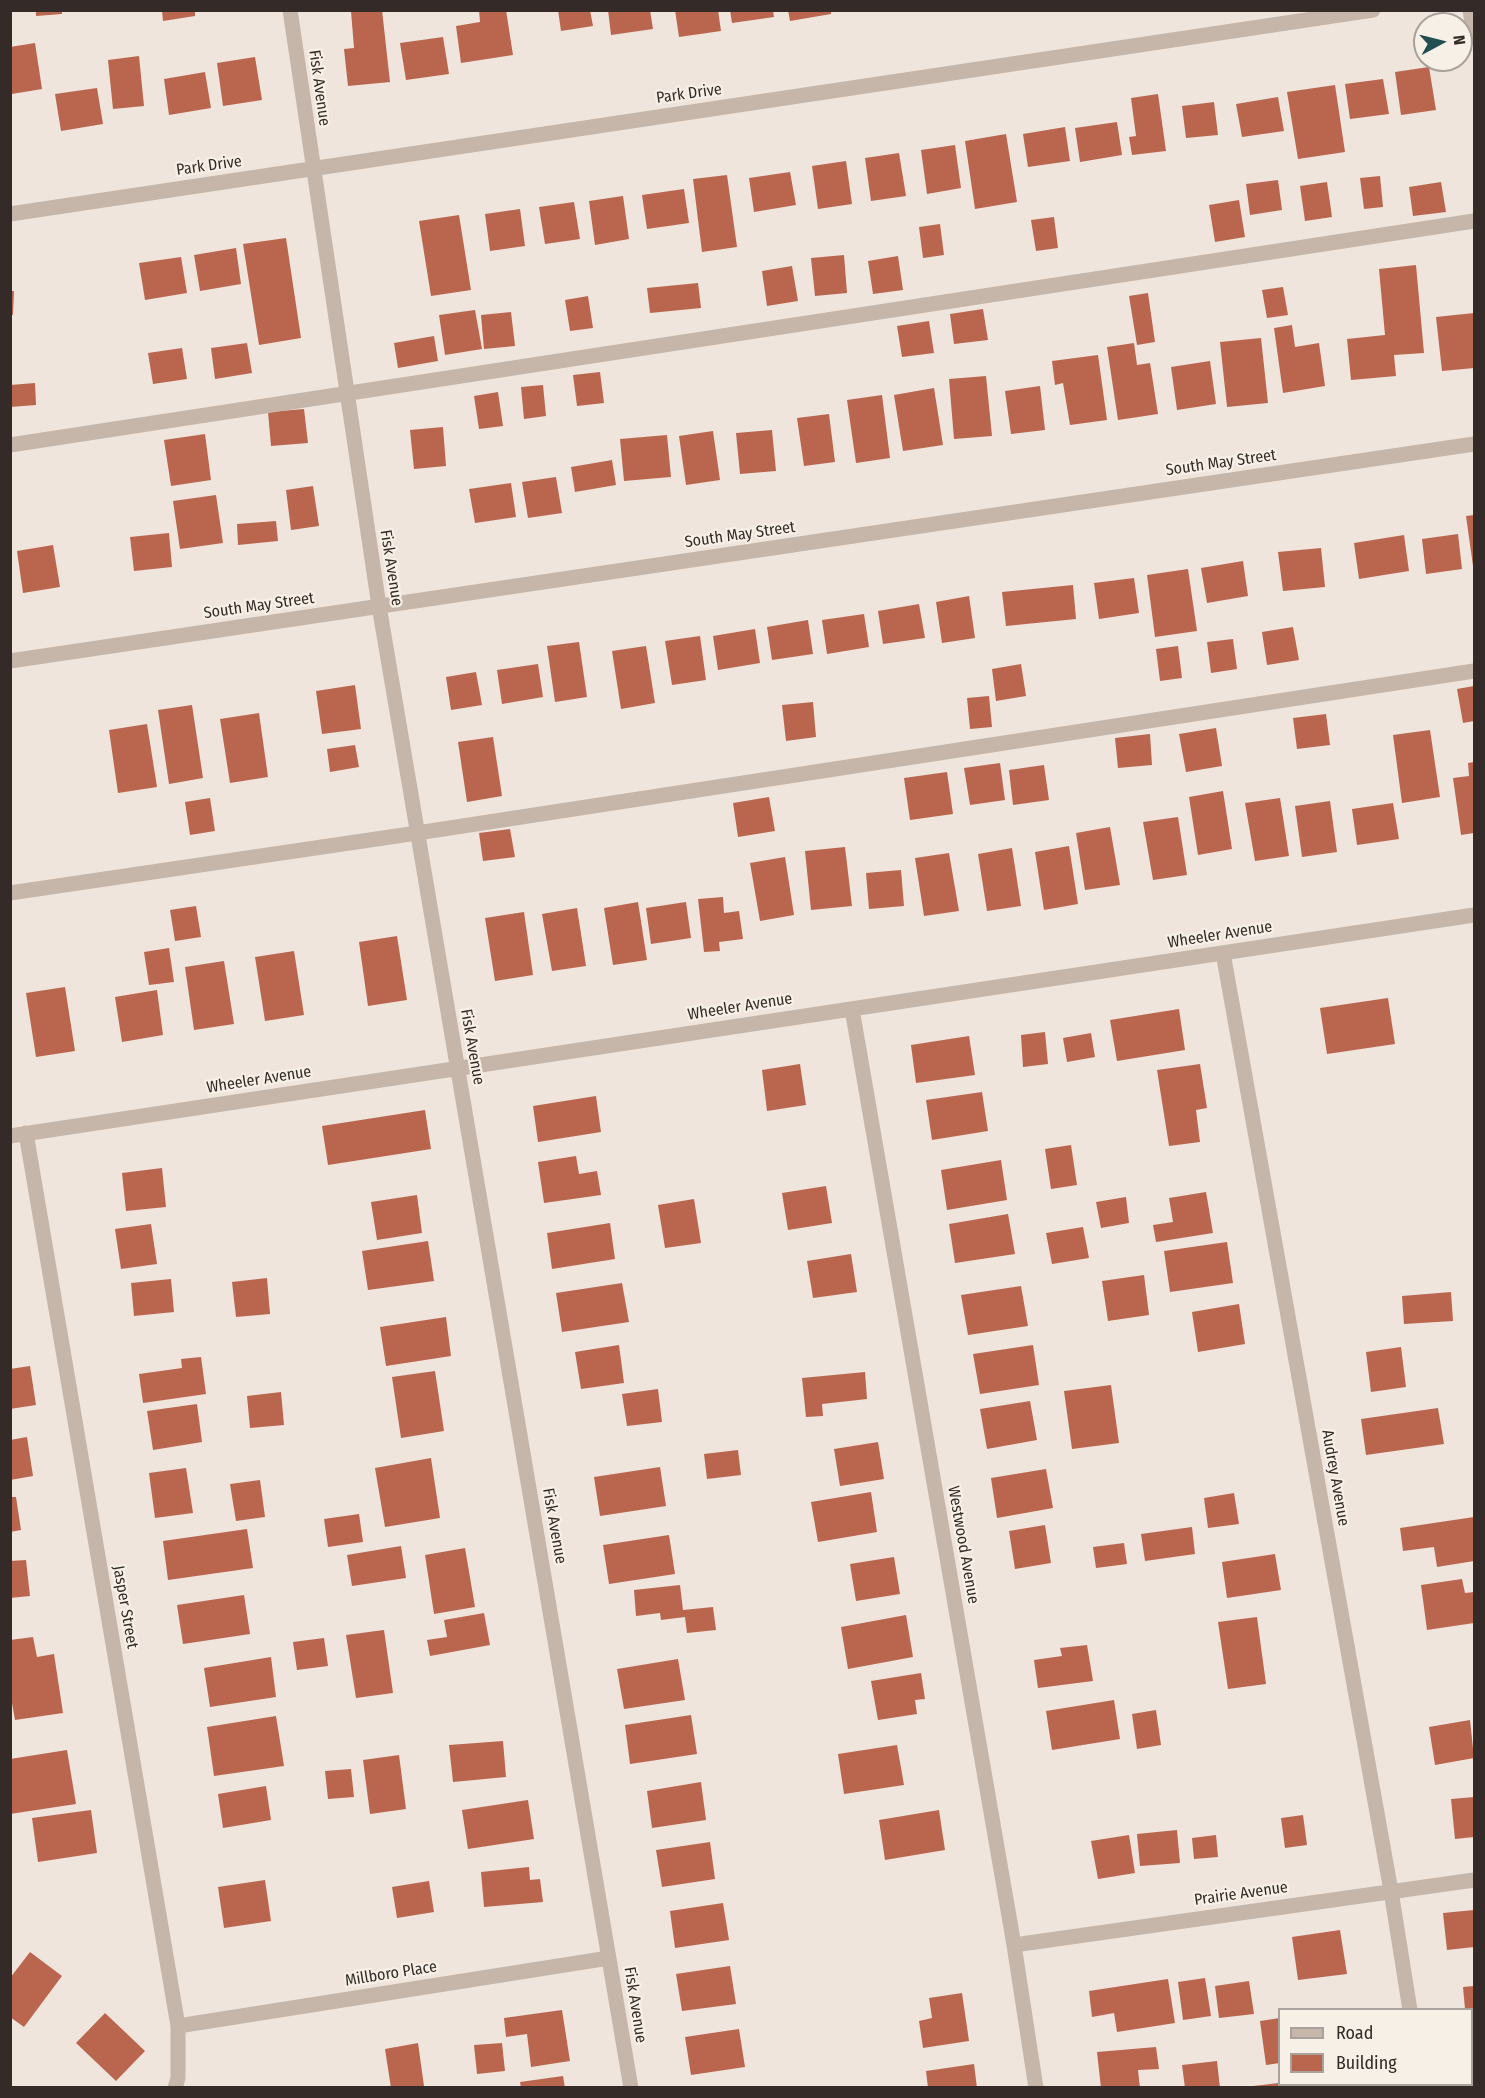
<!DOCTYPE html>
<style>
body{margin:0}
#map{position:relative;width:1485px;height:2098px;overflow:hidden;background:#efe5dc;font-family:"Fira Sans Condensed",sans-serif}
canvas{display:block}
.frame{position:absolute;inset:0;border:12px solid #342b28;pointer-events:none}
.legend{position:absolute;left:1278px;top:2008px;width:195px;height:78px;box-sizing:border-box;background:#f7f0e7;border:2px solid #a9a19b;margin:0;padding:8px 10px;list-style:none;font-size:18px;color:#342b28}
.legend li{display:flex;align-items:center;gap:12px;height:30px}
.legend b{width:30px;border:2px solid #a9a19b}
.north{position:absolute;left:1413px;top:12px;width:60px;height:60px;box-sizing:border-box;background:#f7f0e7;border:2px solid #a9a19b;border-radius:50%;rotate:83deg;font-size:16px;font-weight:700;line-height:24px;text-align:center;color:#342b28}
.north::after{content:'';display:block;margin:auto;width:21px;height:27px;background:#224f51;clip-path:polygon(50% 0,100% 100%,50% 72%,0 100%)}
</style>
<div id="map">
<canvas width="1485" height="2098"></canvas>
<div class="frame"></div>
<ul class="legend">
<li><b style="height:8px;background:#c6b5a9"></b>Road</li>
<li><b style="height:16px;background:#ba664f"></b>Building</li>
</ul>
<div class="north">N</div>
</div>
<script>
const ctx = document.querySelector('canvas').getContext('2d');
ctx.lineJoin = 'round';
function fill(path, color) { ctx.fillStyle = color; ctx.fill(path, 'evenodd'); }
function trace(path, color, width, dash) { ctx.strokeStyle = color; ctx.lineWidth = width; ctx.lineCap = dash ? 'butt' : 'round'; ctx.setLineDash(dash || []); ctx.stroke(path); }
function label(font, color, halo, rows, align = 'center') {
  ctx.font = font + ' "Fira Sans Condensed",sans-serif'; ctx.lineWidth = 4.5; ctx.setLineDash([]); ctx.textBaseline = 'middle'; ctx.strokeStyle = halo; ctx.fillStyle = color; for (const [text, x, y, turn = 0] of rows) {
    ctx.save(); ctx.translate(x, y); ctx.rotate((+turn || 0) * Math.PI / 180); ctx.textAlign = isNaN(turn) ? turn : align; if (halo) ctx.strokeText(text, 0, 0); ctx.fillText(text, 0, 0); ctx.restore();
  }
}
const building = new Path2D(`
 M36,10H62V14L36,16Z
 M162,10H195V16L163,21Z
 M382,10L390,82L348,86L344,49L354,48L351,11Z
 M479,10H506L513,55L461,63L456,26L480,22Z
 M558,10H590L593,26L561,31Z
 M608,10H650L653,29L611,35Z
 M675,10H718L721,31L679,37Z
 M730,10H773L774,17L732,23Z
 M788,10H831V14L790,21Z
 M443,37L449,74L406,80L400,43Z
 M35,43L42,89L12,94L10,47Z
 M139,56L144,106L113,109L108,60Z
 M255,57L262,100L223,106L217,63Z
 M1429,67L1436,110L1401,115L1395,72Z
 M205,72L211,108L169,115L164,79Z
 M1383,79L1389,114L1350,119L1345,84Z
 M1335,85L1345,152L1298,159L1287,92Z
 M97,88L103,124L61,131L55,94Z
 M1158,94L1166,151L1132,155L1129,137L1136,136L1131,98Z
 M1278,97L1284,131L1242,137L1236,104Z
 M1214,102L1218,135L1186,138L1182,106Z
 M1117,122L1122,155L1080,162L1075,128Z
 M1065,127L1070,161L1028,167L1023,134Z
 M1006,134L1017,202L975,209L965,141Z
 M955,145L961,188L927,194L921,150Z
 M899,153L906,196L871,201L865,158Z
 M846,161L852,204L818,209L812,166Z
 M790,172L796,205L754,212L749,178Z
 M727,175L737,247L702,252L693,179Z
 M1380,176L1383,207L1364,209L1360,178Z
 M1278,180L1282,210L1250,215L1246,184Z
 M1327,182L1332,217L1305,221L1300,186Z
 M1441,182L1446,212L1413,216L1409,187Z
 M684,189L689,223L647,229L642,195Z
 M623,196L629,239L595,245L589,201Z
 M1239,200L1245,237L1215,242L1209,205Z
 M574,202L580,239L545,244L539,207Z
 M520,209L525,246L490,251L485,214Z
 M459,215L471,290L431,296L419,221Z
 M1054,217L1058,248L1036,251L1031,220Z
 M940,224L944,255L923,258L919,227Z
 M286,238L301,338L259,345L243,244Z
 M236,248L241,284L200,291L194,255Z
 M844,255L847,293L815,296L811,258Z
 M898,256L903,290L873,294L868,261Z
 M181,257L187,293L145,300L139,263Z
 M1416,265L1424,353L1394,355L1396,376L1351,380L1347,339L1385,335L1379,269Z
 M792,266L798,301L767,306L762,271Z
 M698,283L701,308L650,313L647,288Z
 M1283,287L1288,315L1267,318L1262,290Z
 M10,291H14L13,315H10Z
 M1148,293L1155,342L1137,345L1129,296Z
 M588,296L593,328L570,331L565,300Z
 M983,309L988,340L954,344L950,314Z
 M475,310L482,349L445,355L439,315Z
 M511,312L515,346L484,349L481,315Z
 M1474,313V368L1442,371L1436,317Z
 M929,321L934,353L902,357L897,326Z
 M1292,325L1295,347L1319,343L1325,386L1283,393L1274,328Z
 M434,336L438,361L398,368L394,343Z
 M1261,338L1268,403L1227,407L1220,342Z
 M247,343L252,373L215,379L211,348Z
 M1134,343L1137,365L1150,363L1158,414L1118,420L1107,347Z
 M182,348L187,379L153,384L148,353Z
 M1098,355L1107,420L1070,425L1063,383L1055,385L1052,361Z
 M1210,361L1216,404L1177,410L1171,367Z
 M600,372L604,403L577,406L573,375Z
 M986,376L992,436L954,439L949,379Z
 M35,383L36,405L10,407V385Z
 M543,385L546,416L524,419L521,387Z
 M1040,386L1045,430L1011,434L1005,391Z
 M934,388L943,445L903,451L894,395Z
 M498,392L503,426L479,429L474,396Z
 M882,395L890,458L856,463L847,400Z
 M304,409L308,443L271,446L268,412Z
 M829,414L835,462L804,466L797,418Z
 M443,427L446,466L414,469L410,430Z
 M772,430L776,471L740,474L736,433Z
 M713,431L720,480L686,485L679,436Z
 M205,434L211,480L171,486L164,440Z
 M667,435L671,477L624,481L620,439Z
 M612,460L616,485L575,492L571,467Z
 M556,477L562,513L528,518L522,482Z
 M511,483L516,517L475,523L469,489Z
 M313,486L319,526L291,530L286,490Z
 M216,495L223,543L180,549L173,501Z
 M1474,515V566H1473L1466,516Z
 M276,521L278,541L238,545L237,524Z
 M169,533L172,567L134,571L130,537Z
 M1458,534L1462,569L1426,574L1422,539Z
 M1404,535L1409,571L1359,579L1354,543Z
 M53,545L60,587L23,593L17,551Z
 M1321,548L1325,587L1283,591L1278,552Z
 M1243,561L1248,596L1207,603L1201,568Z
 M1188,569L1197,631L1155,637L1147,575Z
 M1134,578L1139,613L1099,619L1094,583Z
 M1073,585L1076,619L1006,626L1002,592Z
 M969,596L975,638L942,643L936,602Z
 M919,604L925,638L883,644L878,611Z
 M864,614L869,647L827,654L822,620Z
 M808,620L813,654L772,660L767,627Z
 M1293,627L1299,660L1267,665L1262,632Z
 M755,629L760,663L718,670L713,636Z
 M700,636L706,680L672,685L665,641Z
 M1233,639L1237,669L1211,673L1207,642Z
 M579,642L587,697L555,702L547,646Z
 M646,646L655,703L621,709L612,651Z
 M1178,646L1182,678L1160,681L1156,649Z
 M538,664L543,697L502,704L497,670Z
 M1021,664L1026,696L996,701L992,669Z
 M476,672L482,705L451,710L446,677Z
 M355,685L361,729L322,734L316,691Z
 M1474,686V721L1463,723L1457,689Z
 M989,696L992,727L970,729L967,698Z
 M813,702L816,737L786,741L782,705Z
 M192,705L203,778L169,784L158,710Z
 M259,713L268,777L230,783L220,719Z
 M1326,714L1330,745L1297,749L1293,718Z
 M147,724L157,787L118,793L109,730Z
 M1216,728L1222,766L1186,772L1179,734Z
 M1430,730L1440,797L1402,803L1393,735Z
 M1150,734L1152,765L1118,768L1115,738Z
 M493,737L502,796L467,802L458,742Z
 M355,745L359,767L330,772L327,749Z
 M1474,762V833L1461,835L1453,778L1469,776L1468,763Z
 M1000,763L1005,800L970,805L964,768Z
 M1044,765L1049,800L1013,805L1009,770Z
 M947,772L953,814L910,820L904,778Z
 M1223,791L1232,849L1198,855L1189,797Z
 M769,797L775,831L738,837L733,803Z
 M210,798L215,831L190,835L185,802Z
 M1280,798L1289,856L1255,861L1245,803Z
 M1330,801L1337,852L1302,857L1295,806Z
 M1393,803L1399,839L1357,845L1352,809Z
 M1178,817L1187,875L1153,880L1143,822Z
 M1110,827L1120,885L1085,890L1076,833Z
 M510,829L515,857L483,861L479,833Z
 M1069,846L1078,904L1044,910L1035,852Z
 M845,847L852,906L811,910L805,851Z
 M1012,848L1021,906L987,911L978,854Z
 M949,853L959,911L924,916L915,858Z
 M785,857L794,915L760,921L750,863Z
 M901,870L904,906L869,909L866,873Z
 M723,897L724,913L739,911L743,939L719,942L720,951L704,952L698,899Z
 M638,902L647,960L613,965L604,908Z
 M686,902L691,938L651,944L646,908Z
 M196,906L201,937L175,941L170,910Z
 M577,908L586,966L552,971L542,914Z
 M524,912L533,975L495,981L485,918Z
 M397,936L407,1000L368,1006L359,942Z
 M169,948L174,982L149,985L144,952Z
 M294,951L304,1015L265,1021L255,957Z
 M224,961L234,1024L194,1030L185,967Z
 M65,987L75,1051L36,1057L26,993Z
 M157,990L163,1035L122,1042L115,997Z
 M1388,998L1395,1044L1327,1054L1320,1008Z
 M1179,1009L1185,1050L1117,1061L1110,1020Z
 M1045,1032L1048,1064L1023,1067L1021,1035Z
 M1091,1033L1095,1057L1067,1062L1063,1038Z
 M969,1036L975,1075L916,1083L911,1045Z
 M800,1064L806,1105L767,1111L762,1070Z
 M1200,1064L1207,1108L1196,1110L1200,1142L1169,1146L1157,1070Z
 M982,1092L988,1131L932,1140L926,1100Z
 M596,1096L601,1132L538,1142L533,1106Z
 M425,1110L431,1149L328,1165L322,1126Z
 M1071,1145L1077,1185L1051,1189L1045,1149Z
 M576,1156L579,1174L597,1171L601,1195L544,1203L538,1162Z
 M1001,1160L1007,1200L947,1210L941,1170Z
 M162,1168L166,1207L126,1211L122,1173Z
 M826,1186L832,1223L788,1230L782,1193Z
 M1206,1192L1213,1233L1156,1242L1153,1225L1173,1222L1169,1198Z
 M417,1195L422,1233L377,1240L371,1202Z
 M1126,1197L1129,1223L1101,1228L1096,1202Z
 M694,1199L701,1243L665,1248L658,1205Z
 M1008,1214L1015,1254L955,1263L949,1224Z
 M610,1223L615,1259L552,1269L547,1233Z
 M151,1224L157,1264L121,1269L115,1229Z
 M1083,1227L1089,1258L1052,1264L1046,1233Z
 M428,1241L434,1281L368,1290L362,1251Z
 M1227,1242L1233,1283L1170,1292L1164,1251Z
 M851,1254L857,1292L813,1298L807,1261Z
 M1144,1275L1149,1315L1108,1321L1102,1281Z
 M267,1278L270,1314L236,1317L232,1282Z
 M171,1279L174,1312L134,1316L131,1283Z
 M622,1283L629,1322L562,1332L556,1293Z
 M1021,1286L1028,1326L968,1335L961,1295Z
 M1451,1292L1453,1321L1404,1324L1402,1296Z
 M1239,1304L1245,1344L1198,1352L1192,1312Z
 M446,1317L451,1356L386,1366L380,1327Z
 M619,1345L624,1383L581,1389L575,1352Z
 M1033,1345L1039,1385L980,1394L973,1354Z
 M1401,1347L1406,1387L1371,1392L1366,1352Z
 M201,1357L206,1394L143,1403L139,1374L182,1368L181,1359Z
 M30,1366L36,1405L10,1409V1369Z
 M435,1371L444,1431L401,1438L392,1377Z
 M865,1372L867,1399L822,1404L823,1416L806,1417L802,1378Z
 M1111,1385L1119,1443L1072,1449L1064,1391Z
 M658,1389L662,1422L627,1426L622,1394Z
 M281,1392L284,1425L250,1428L247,1396Z
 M1030,1401L1037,1440L987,1449L980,1409Z
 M197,1404L202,1442L153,1450L147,1411Z
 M1438,1408L1444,1444L1366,1455L1361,1419Z
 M27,1437L33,1476L10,1480V1440Z
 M878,1442L884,1479L840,1486L834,1449Z
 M738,1450L741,1475L707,1479L704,1454Z
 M431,1458L440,1518L385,1527L375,1468Z
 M660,1467L666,1506L600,1516L594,1477Z
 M186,1468L193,1513L155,1518L149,1473Z
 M1046,1469L1053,1508L997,1518L991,1478Z
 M260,1480L265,1517L236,1521L230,1484Z
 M871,1492L877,1532L818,1542L811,1502Z
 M1234,1493L1239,1524L1208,1528L1204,1498Z
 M10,1497H16L21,1530L10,1532Z
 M359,1514L363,1542L328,1547L324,1519Z
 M1474,1517V1561L1437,1567L1434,1547L1403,1551L1400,1528Z
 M1045,1525L1051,1563L1015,1569L1009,1531Z
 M1192,1527L1195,1554L1145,1561L1141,1534Z
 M247,1529L253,1568L168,1580L163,1541Z
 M669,1535L675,1574L609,1584L603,1545Z
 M1124,1543L1127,1564L1096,1568L1093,1547Z
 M401,1546L406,1578L352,1586L347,1555Z
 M465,1548L475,1607L434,1614L425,1555Z
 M1275,1554L1281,1590L1227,1598L1222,1562Z
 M894,1557L900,1594L856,1601L850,1564Z
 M26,1560L30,1596L10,1598V1561Z
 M1462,1579L1465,1593L1474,1592V1623L1427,1630L1421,1585Z
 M680,1585L683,1610L713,1607L716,1630L687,1633L685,1617L661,1620L660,1613L636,1616L634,1590Z
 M244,1595L250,1634L183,1644L177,1605Z
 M484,1613L490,1645L430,1656L427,1640L447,1637L444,1620Z
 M906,1615L913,1657L848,1669L841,1627Z
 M1257,1617L1266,1684L1228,1689L1218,1622Z
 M384,1630L393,1693L356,1698L346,1635Z
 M33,1637L37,1657L54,1654L63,1713L15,1720L10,1692V1640Z
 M324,1638L328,1666L297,1670L293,1642Z
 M1087,1645L1093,1681L1038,1688L1034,1660L1062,1656L1060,1648Z
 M271,1657L276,1697L210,1707L204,1668Z
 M678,1659L685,1700L624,1709L617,1669Z
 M921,1673L925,1699L915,1700L917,1714L878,1720L871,1681Z
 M1114,1700L1120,1739L1052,1750L1046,1711Z
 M1156,1710L1161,1745L1137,1749L1132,1714Z
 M691,1715L697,1754L630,1764L625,1725Z
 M276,1716L284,1766L214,1776L207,1727Z
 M1470,1720L1474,1758L1435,1765L1429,1727Z
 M503,1741L506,1777L453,1782L449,1745Z
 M897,1745L904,1785L844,1794L838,1754Z
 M67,1750L76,1804L10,1814V1759Z
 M399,1755L406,1809L370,1814L363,1760Z
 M351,1769L354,1797L328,1799L325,1771Z
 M701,1782L706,1820L652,1828L647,1791Z
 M266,1786L271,1820L223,1828L218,1794Z
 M1474,1797V1837L1455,1839L1451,1799Z
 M528,1800L534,1839L468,1849L462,1810Z
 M91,1810L97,1853L38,1862L32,1818Z
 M939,1810L945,1850L885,1860L879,1820Z
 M1303,1815L1307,1845L1285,1848L1281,1818Z
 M1177,1830L1180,1863L1140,1866L1137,1834Z
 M1129,1835L1135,1873L1098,1879L1091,1841Z
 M1216,1835L1218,1857L1194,1859L1192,1838Z
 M710,1842L715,1879L662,1887L656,1850Z
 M529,1867L530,1880L540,1879L543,1902L484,1907L481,1872Z
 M265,1880L271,1921L224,1928L218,1887Z
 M429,1881L434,1912L397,1918L392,1887Z
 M723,1903L729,1940L675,1948L670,1911Z
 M1474,1910V1947L1447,1950L1443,1913Z
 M1340,1930L1347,1974L1298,1980L1292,1937Z
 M30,1952L62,1976L24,2027L10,2017V1978Z
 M730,1966L736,2004L682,2011L676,1974Z
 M1205,1978L1211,2016L1183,2020L1178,1982Z
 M1168,1979L1175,2023L1117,2032L1114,2013L1092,2017L1089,1991Z
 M1249,1981L1254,2014L1219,2018L1215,1986Z
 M1474,1986V2009H1465L1463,1987Z
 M962,1993L969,2041L923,2048L919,2021L932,2018L929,1998Z
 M562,2010L570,2061L531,2067L527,2034L506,2037L504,2018Z
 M105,2013L145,2051L116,2081L76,2043Z
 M1280,2018V2063L1266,2065L1260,2021Z
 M739,2029L745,2067L691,2075L685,2037Z
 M418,2043L424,2086L391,2088L385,2049Z
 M502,2043L505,2071L477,2074L474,2045Z
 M1156,2047L1159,2069L1138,2070L1140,2088H1101L1097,2052Z
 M1217,2061L1220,2088H1185L1182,2065Z
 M974,2064L977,2088H928L926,2071Z
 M563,2076L565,2088H521L520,2082Z
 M1279,2083L1280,2088H1253V2086Z`);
const minor = new Path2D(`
 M290,10L379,606L631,2088
 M1470,10L1474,37
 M10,214L1373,10
 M10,445L1474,221
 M10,661L1474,444
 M10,893L417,833L1474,671
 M1223,953L1391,1891L1410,2010
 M852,1009L1014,1945L1036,2088
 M26,1133L178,2026V2078L175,2088
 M10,1136L1474,915
 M1014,1945L1474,1880
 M178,2026L609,1958
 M1421,2084L1422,2088`);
const streetNames = [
 ["Fisk Avenue",319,88,82],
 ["Park Drive",689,94,-8],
 ["Park Drive",209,166,-8],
 ["South May Street",1221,463,-8],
 ["South May Street",740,535,-8],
 ["Fisk Avenue",391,568,81],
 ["South May Street",259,606,-8],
 ["Wheeler Avenue",1220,935,-9],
 ["Wheeler Avenue",740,1007,-9],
 ["Fisk Avenue",472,1047,80],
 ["Wheeler Avenue",259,1080,-9],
 ["Audrey Avenue",1335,1478,80],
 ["Fisk Avenue",554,1526,80],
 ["Westwood Avenue",963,1545,80],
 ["Jasper Street",125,1607,80],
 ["Prairie Avenue",1241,1894,-8],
 ["Millboro Place",391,1974,-9],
 ["Fisk Avenue",635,2005,81]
];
fill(building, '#ba664f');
trace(minor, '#c6b5a9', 15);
label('16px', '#342b28', '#f7f0e7', streetNames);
</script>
